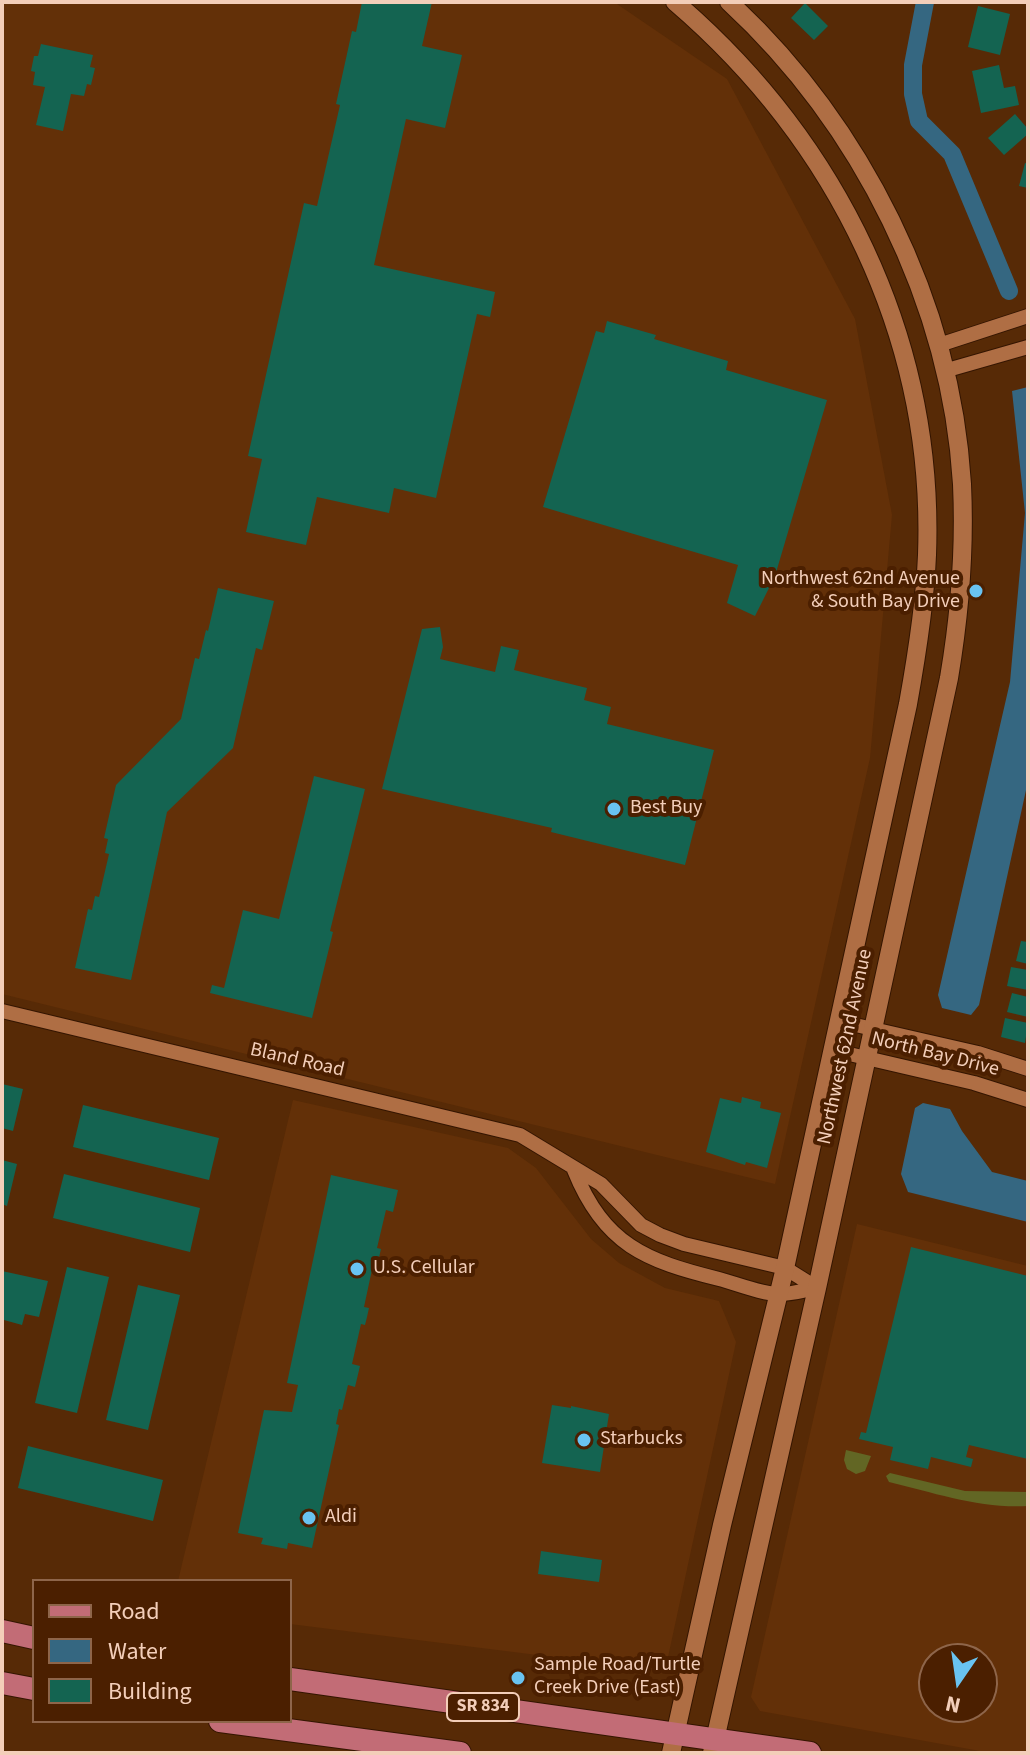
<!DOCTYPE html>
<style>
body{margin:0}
#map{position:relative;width:1030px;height:1755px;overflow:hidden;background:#572a06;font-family:"Source Sans 3",sans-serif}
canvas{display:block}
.frame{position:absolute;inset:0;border:4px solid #f3ceb9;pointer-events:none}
.legend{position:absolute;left:32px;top:1579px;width:260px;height:144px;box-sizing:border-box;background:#4b1f00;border:2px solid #8e654a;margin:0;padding:10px 14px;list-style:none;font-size:24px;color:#f3ceb9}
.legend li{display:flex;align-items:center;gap:16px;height:40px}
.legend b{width:40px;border:2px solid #8e654a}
.north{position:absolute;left:918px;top:1643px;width:80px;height:80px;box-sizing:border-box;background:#4b1f00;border:2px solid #8e654a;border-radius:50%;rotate:193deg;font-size:22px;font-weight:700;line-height:32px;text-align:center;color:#f3ceb9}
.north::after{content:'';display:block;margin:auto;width:28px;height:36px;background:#69c3f1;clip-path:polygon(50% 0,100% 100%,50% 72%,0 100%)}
</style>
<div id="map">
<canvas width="1030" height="1755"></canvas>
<div class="frame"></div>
<ul class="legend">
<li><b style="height:10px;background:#c26c76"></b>Road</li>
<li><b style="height:22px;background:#356781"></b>Water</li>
<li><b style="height:22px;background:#146451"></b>Building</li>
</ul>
<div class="north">N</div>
</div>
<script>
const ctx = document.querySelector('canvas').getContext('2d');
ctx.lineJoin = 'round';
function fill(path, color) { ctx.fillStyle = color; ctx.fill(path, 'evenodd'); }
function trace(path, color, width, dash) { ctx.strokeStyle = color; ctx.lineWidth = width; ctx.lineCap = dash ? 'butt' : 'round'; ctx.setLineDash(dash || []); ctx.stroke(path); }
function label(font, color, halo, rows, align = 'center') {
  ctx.font = font + ' "Source Sans 3",sans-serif'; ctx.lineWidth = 8; ctx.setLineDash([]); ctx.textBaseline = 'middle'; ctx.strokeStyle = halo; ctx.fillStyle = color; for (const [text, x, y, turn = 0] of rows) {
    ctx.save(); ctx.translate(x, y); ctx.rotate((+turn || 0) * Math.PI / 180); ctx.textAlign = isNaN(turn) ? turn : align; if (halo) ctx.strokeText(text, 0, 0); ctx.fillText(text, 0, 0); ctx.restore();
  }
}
const built = new Path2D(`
 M2,2H614L727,79L855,319L892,515L870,758L775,1184L2,994Z
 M293,1100L508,1148L536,1168L591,1239L619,1263L665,1288L719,1301L736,1342L665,1671L290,1624V1581H178Z
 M857,1224L1028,1266V1753H991L760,1711L751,1697ZM934,1659H982V1707H934Z`);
const green = new Path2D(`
 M846,1450L871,1456L865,1471L856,1474L847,1469L844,1460Z
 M890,1473L965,1491L1028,1492V1506C981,1509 935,1493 889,1482L886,1476Z`);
const water = new Path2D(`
 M1028,387V781L979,1005L971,1015L942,1008L938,995L1010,682L1025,513L1012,391Z
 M923,1103L950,1109L962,1131L992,1172L1028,1181V1222L908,1192L901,1174L915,1108Z`);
const canal = new Path2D(`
 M925,2L913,65V94L919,121L952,154L1009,291`);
const building = new Path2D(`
 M362,2H432L422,46L462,55L445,128L406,119L374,265L495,292L490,317L477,314L436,498L394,488L389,513L317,497L306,545L246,532L262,459L248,456L304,203L317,206L340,105L336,104L352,31L356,32Z
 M805,3L828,26L814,40L791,18Z
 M978,6L1010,14L1000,55L968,47Z
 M41,44L93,55L90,67L95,68L91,85L87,84L84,96L71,94L63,131L36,125L45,87L33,85L35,72L31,71L34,56H38Z
 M999,65L1004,88L1015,86L1019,105L981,113L972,71Z
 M1015,114L1028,129V134L1004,155L988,138Z
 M1025,163L1028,164V188L1019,186Z
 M607,321L656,335L654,339L728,361L726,370L827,400L775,576L755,616L727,603L738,565L543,507L596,331L604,333Z
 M218,588L274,601L262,650L256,648L233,748L167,812L131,980L75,968L88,909L92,910L95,896L99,897L109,854L105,853L108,839L104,838L116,785L181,719L195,658L199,659L206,630L208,631Z
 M440,627L443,647L440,659L495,672L501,646L519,650L514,670L587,688L584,700L611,707L607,724L714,750L685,865L551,832L552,828L382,789L422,629Z
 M314,776L365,789L330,931L333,932L312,1018L210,993L212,985L224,988L243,910L279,919Z
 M1021,941L1028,942V964L1016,961Z
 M1011,967L1028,970V990L1007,986Z
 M1012,993L1028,997V1017L1007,1012Z
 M1005,1018L1028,1023L1025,1043L1001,1037Z
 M2,1084L23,1089L13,1131L2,1128Z
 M742,1097L761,1102L760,1108L781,1113L767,1168L746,1162L745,1165L706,1152L720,1098L741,1103Z
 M83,1105L219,1138L209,1180L73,1147Z
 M2,1160L17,1164L7,1206L2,1204Z
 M64,1174L200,1208L190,1252L53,1218Z
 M331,1175L398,1190L393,1212L386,1210L377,1248L381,1249L377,1266L373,1265L364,1307L369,1308L367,1317L365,1325L361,1324L352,1364L360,1366L355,1387L348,1385L342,1410L339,1409L336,1424L339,1425L312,1548L288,1543L287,1549L261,1544L263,1538L238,1533L264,1410L292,1412L298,1385L287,1383Z
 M911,1247L1028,1276V1459L969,1445L966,1457L973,1459L971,1467L931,1457L928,1469L890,1460L893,1447L859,1439L861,1432L866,1433Z
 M67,1267L109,1277L77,1413L35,1403Z
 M2,1271L48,1281L39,1317L25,1314L22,1325L4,1320Z
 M138,1285L180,1295L148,1430L106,1420Z
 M552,1405L571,1408V1406L609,1414L600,1472L542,1463Z
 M28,1446L163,1480L153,1521L18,1488Z
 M541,1551L602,1560L599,1582L538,1574Z`);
const minor = new Path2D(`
 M939,345L1028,316
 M944,371L1028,347
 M2,1011L520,1135L601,1184L641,1225L660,1235L684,1244L785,1268L817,1288
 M838,1021L978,1053L1028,1069
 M832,1050L974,1083L1028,1100
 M574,1170C604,1245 646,1261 719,1279C738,1284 761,1294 780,1294C792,1294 805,1290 817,1288`);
const tertiary = new Path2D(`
 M671,1753L722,1525L785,1268L908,704C917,654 925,605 927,555C935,338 837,141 675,2
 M712,1753L817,1288L949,678C960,613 965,549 962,484C951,302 861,124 729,2`);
const primary = new Path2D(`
 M2,1631L34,1638
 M290,1679L810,1753
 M2,1683L34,1689
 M220,1721L460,1753`);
const markers = [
 [976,591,8,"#69c3f1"],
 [614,809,8,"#69c3f1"],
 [357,1269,8,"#69c3f1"],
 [584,1440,8,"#69c3f1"],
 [309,1518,8,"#69c3f1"],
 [518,1678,8,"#69c3f1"]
];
const shields = [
 [483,1707,72]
];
const shieldNames = [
 ["SR 834",483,1707]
];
const poiNames = [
 ["Northwest 62nd Avenue",960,580,"right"],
 ["& South Bay Drive",960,603,"right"],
 ["Best Buy",630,809],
 ["U.S. Cellular",373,1269],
 ["Starbucks",600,1440],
 ["Aldi",325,1518],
 ["Sample Road/Turtle",534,1666],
 ["Creek Drive (East)",534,1689]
];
const streetNames = [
 ["Northwest 62nd Avenue",846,1047,-78],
 ["North Bay Drive",935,1055,14],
 ["Bland Road",297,1061,13]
];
fill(built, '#633008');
fill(green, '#626624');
fill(water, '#356781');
trace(canal, '#356781', 18);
fill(building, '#146451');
trace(minor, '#341500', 16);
trace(tertiary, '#341500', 20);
trace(primary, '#341500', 24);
trace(minor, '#af6e44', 14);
trace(tertiary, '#af6e44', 18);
trace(primary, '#c26c76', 22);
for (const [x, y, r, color] of markers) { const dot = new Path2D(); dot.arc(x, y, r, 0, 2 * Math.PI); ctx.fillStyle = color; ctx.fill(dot); trace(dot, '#4b1f00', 3); }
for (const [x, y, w] of shields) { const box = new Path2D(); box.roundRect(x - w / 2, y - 14, w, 28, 6); ctx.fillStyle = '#4b1f00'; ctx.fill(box); trace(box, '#f3ceb9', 2); }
label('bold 18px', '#f3ceb9', null, shieldNames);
label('20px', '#f3ceb9', '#4b1f00', poiNames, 'left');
label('20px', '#f3ceb9', '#4b1f00', streetNames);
</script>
